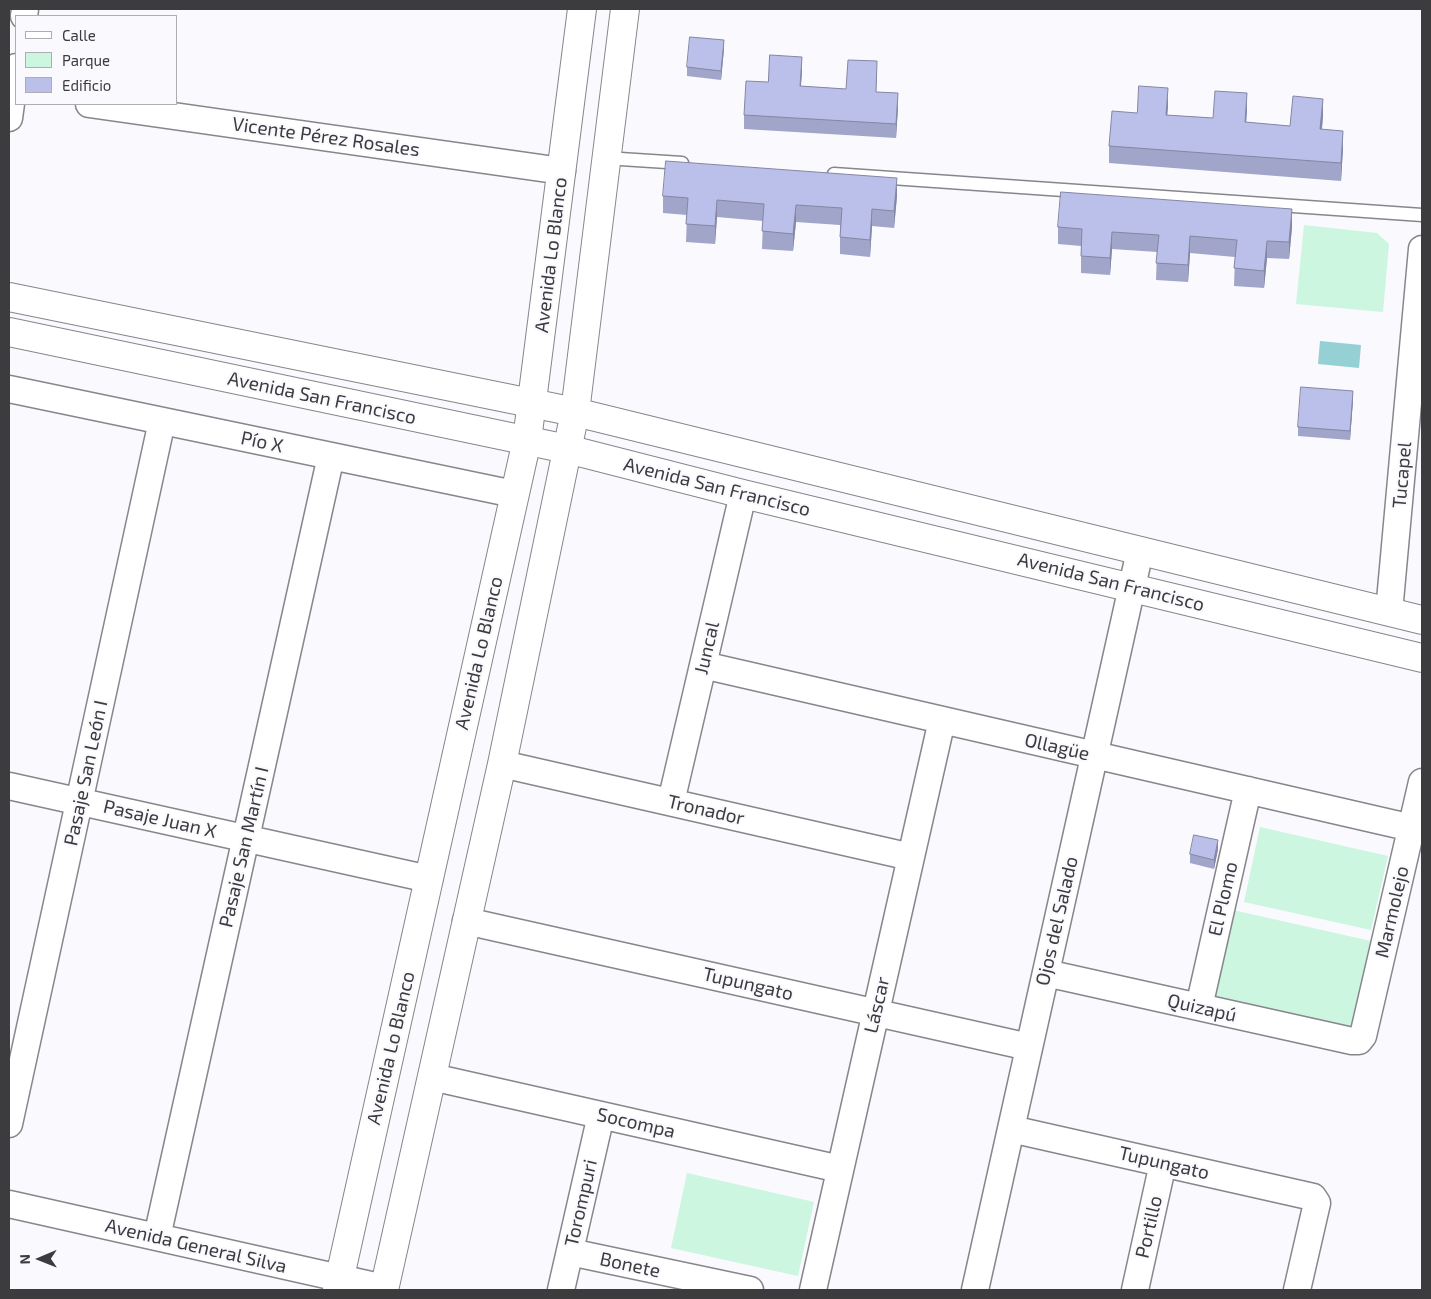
<!DOCTYPE html>
<meta charset="utf-8">
<style>
body{margin:0}
#map{position:relative;width:1431px;height:1299px;overflow:hidden;background:#f9f9fe;font-family:"Exo 2",sans-serif}
canvas{display:block}
.frame{position:absolute;inset:0;border:10px solid #3c3c3f;pointer-events:none}
.legend{position:absolute;left:15px;top:15px;width:162px;height:90px;box-sizing:border-box;background:#f9f9fe;border:1px solid #adadb2;margin:0;padding:6px 9px;list-style:none;font-size:15px;color:#3c3c3f}
.legend li{display:flex;align-items:center;gap:10px;height:25px}
.legend b{width:25px;border:1px solid #adadb2}
.north{position:absolute;left:15px;top:1234px;width:50px;height:50px;-webkit-text-stroke:4px #f9f9fe;paint-order:stroke;rotate:269deg;font-size:14px;font-weight:700;line-height:20px;text-align:center;color:#3c3c3f}
.north::after{content:'';display:block;margin:auto;width:18px;height:22px;background:#3c3c3f;clip-path:polygon(50% 0,100% 100%,50% 72%,0 100%)}
</style>
<div id="map">
<canvas width="1431" height="1299"></canvas>
<div class="frame"></div>
<ul class="legend">
<li><b style="height:6px;background:#fff"></b>Calle</li>
<li><b style="height:14px;background:#ccf6df"></b>Parque</li>
<li><b style="height:14px;background:#bbc0ea"></b>Edificio</li>
</ul>
<div class="north">N</div>
</div>
<script>
const ctx = document.querySelector('canvas').getContext('2d');
ctx.lineJoin = 'round';
function fill(path, color) { ctx.fillStyle = color; ctx.fill(path, 'evenodd'); }
function trace(path, color, width, dash) { ctx.strokeStyle = color; ctx.lineWidth = width; ctx.lineCap = dash ? 'butt' : 'round'; ctx.setLineDash(dash || []); ctx.stroke(path); }
function label(font, color, halo, rows, align = 'center') {
  ctx.font = font + ' "Exo 2",sans-serif'; ctx.lineWidth = 4; ctx.setLineDash([]); ctx.textBaseline = 'middle'; ctx.strokeStyle = halo; ctx.fillStyle = color; for (const [text, x, y, turn = 0] of rows) {
    ctx.save(); ctx.translate(x, y); ctx.rotate((+turn || 0) * Math.PI / 180); ctx.textAlign = isNaN(turn) ? turn : align; if (halo) ctx.strokeText(text, 0, 0); ctx.fillText(text, 0, 0); ctx.restore();
  }
}
const green = new Path2D(`
 M1304,225L1377,233L1389,244L1383,312L1296,304Z
 M1260,827L1388,856L1371,930L1244,902Z
 M1233,910L1375,942L1355,1033L1213,1000Z
 M687,1173L814,1202L798,1276L671,1248Z`);
const water = new Path2D(`
 M1320,341L1361,345L1359,368L1318,364Z`);
const lane = new Path2D(`
 M605,158L682,163
 M834,174L1422,215`);
const street = new Path2D(`
 M24,16L25,9
 M89,104L562,171
 M9,118L16,67
 M9,389L514,494
 M1389,612L1422,249
 M703,665L1412,828
 M502,764L911,857
 M9,786L429,879
 M671,802L743,494
 M466,921L1029,1047
 M1046,973L1352,1041H1359L1363,1036L1422,782
 M1199,1007L1248,790
 M432,1077L840,1169
 M9,1124L162,421
 M1011,1129L1313,1197L1317,1203L1297,1290
 M9,1204L384,1288
 M157,1237L331,456
 M570,1252L750,1290
 M561,1290L601,1115
 M813,1290L942,720
 M975,1290L1140,551
 M1135,1290L1163,1163`);
const secondary = new Path2D(`
 M9,297L575,412L1422,620
 M9,332L567,449L743,494L1422,658`);
const primary = new Path2D(`
 M337,1290L527,440L582,9
 M384,1290L502,764L575,412L625,9`);
const wall = new Path2D(`
 M724,49L721,80L687,76V67Z
 M802,70L801,86L846,89L877,75L876,92L898,107L896,138L744,129V115L768,82Z
 M1168,106L1167,115L1213,118L1247,110L1246,122L1290,126L1323,116L1322,129L1343,148L1341,181L1109,163V146L1137,113Z
 M663,196H897L894,228L872,226L870,257L840,254V225L796,222L793,251L762,249L763,221L717,217L715,244L686,242L687,215L663,213Z
 M1058,227H1292L1289,259L1267,258L1264,288L1234,286L1235,257L1190,253L1188,282L1156,280L1157,252L1112,249L1110,275L1081,273V246L1058,244Z
 M1353,400L1350,440L1298,436V427Z
 M1218,849L1214,869L1190,863V854Z`);
const shadedWall = new Path2D(`
 M724,40V49L721,80V71Z
 M802,57V70L800,99V86Z
 M1168,88V106L1166,132V115Z
 M898,93V107L896,138V124Z
 M1247,93V110L1245,139V122Z
 M1323,99V116L1320,146V129Z
 M1343,131V148L1341,181V163Z
 M897,178V196L894,228V211Z
 M717,200V217L715,244V226Z
 M796,205V222L793,251V234Z
 M872,209V226L870,257V240Z
 M1292,209V227L1289,259V242Z
 M1112,232V249L1110,275V258Z
 M1190,236V253L1188,282V265Z
 M1267,241V258L1264,288V271Z
 M1353,391V400L1350,440V431Z
 M1218,840V849L1214,869V860Z`);
const building = new Path2D(`
 M690,37L724,40L721,71L687,67Z
 M770,55L802,57L800,86L846,89L848,60L877,61L876,92L898,93L896,124L744,115L746,81L768,82Z
 M1139,86L1168,88L1166,115L1213,118L1215,91L1247,93L1245,122L1290,126L1293,96L1323,99L1320,129L1343,131L1341,163L1109,146L1112,111L1137,113Z
 M666,161L897,178L894,211L872,209L870,240L840,237L842,208L796,205L793,234L762,231L764,204L717,200L715,226L686,224L688,198L663,196Z
 M1061,192L1292,209L1289,242L1267,241L1264,271L1234,268L1237,240L1190,236L1188,265L1156,263L1159,235L1112,232L1110,258L1081,256L1082,229L1058,227Z
 M1301,387L1353,391L1350,431L1298,427Z
 M1194,835L1218,840L1214,860L1190,854Z`);
const streetNames = [
 ["Vicente Pérez Rosales",326,137,8],
 ["Avenida Lo Blanco",551,255,-83],
 ["Avenida San Francisco",322,398,12],
 ["Pío X",262,442,12],
 ["Tucapel",1402,475,-85],
 ["Avenida San Francisco",717,487,14],
 ["Avenida San Francisco",1111,582,14],
 ["Juncal",707,648,-77],
 ["Avenida Lo Blanco",479,653,-77],
 ["Ollagüe",1057,747,13],
 ["Pasaje San León I",86,773,-78],
 ["Tronador",706,810,13],
 ["Pasaje Juan X",160,819,13],
 ["Pasaje San Martín I",244,847,-77],
 ["El Plomo",1223,899,-77],
 ["Marmolejo",1392,912,-77],
 ["Ojos del Salado",1057,921,-77],
 ["Tupungato",748,984,13],
 ["Láscar",877,1005,-77],
 ["Quizapú",1202,1008,13],
 ["Avenida Lo Blanco",391,1048,-77],
 ["Socompa",636,1123,13],
 ["Tupungato",1164,1163,13],
 ["Torompuri",581,1203,-77],
 ["Portillo",1149,1227,-77],
 ["Avenida General Silva",196,1246,13],
 ["Bonete",630,1265,12]
];
fill(green, '#ccf6df');
fill(water, '#95d0d4');
trace(lane, '#86868c', 15);
trace(street, '#86868c', 29);
trace(secondary, '#86868c', 30);
trace(primary, '#86868c', 30);
trace(lane, '#fff', 12);
trace(street, '#fff', 26);
trace(secondary, '#fff', 28);
trace(primary, '#fff', 28);
fill(wall, '#a1a5c9');
fill(shadedWall, '#8386a4');
fill(building, '#bbc0ea');
trace(building, '#8386a4', 1);
label('19px', '#3c3c3f', '#f9f9fe', streetNames);
</script>
